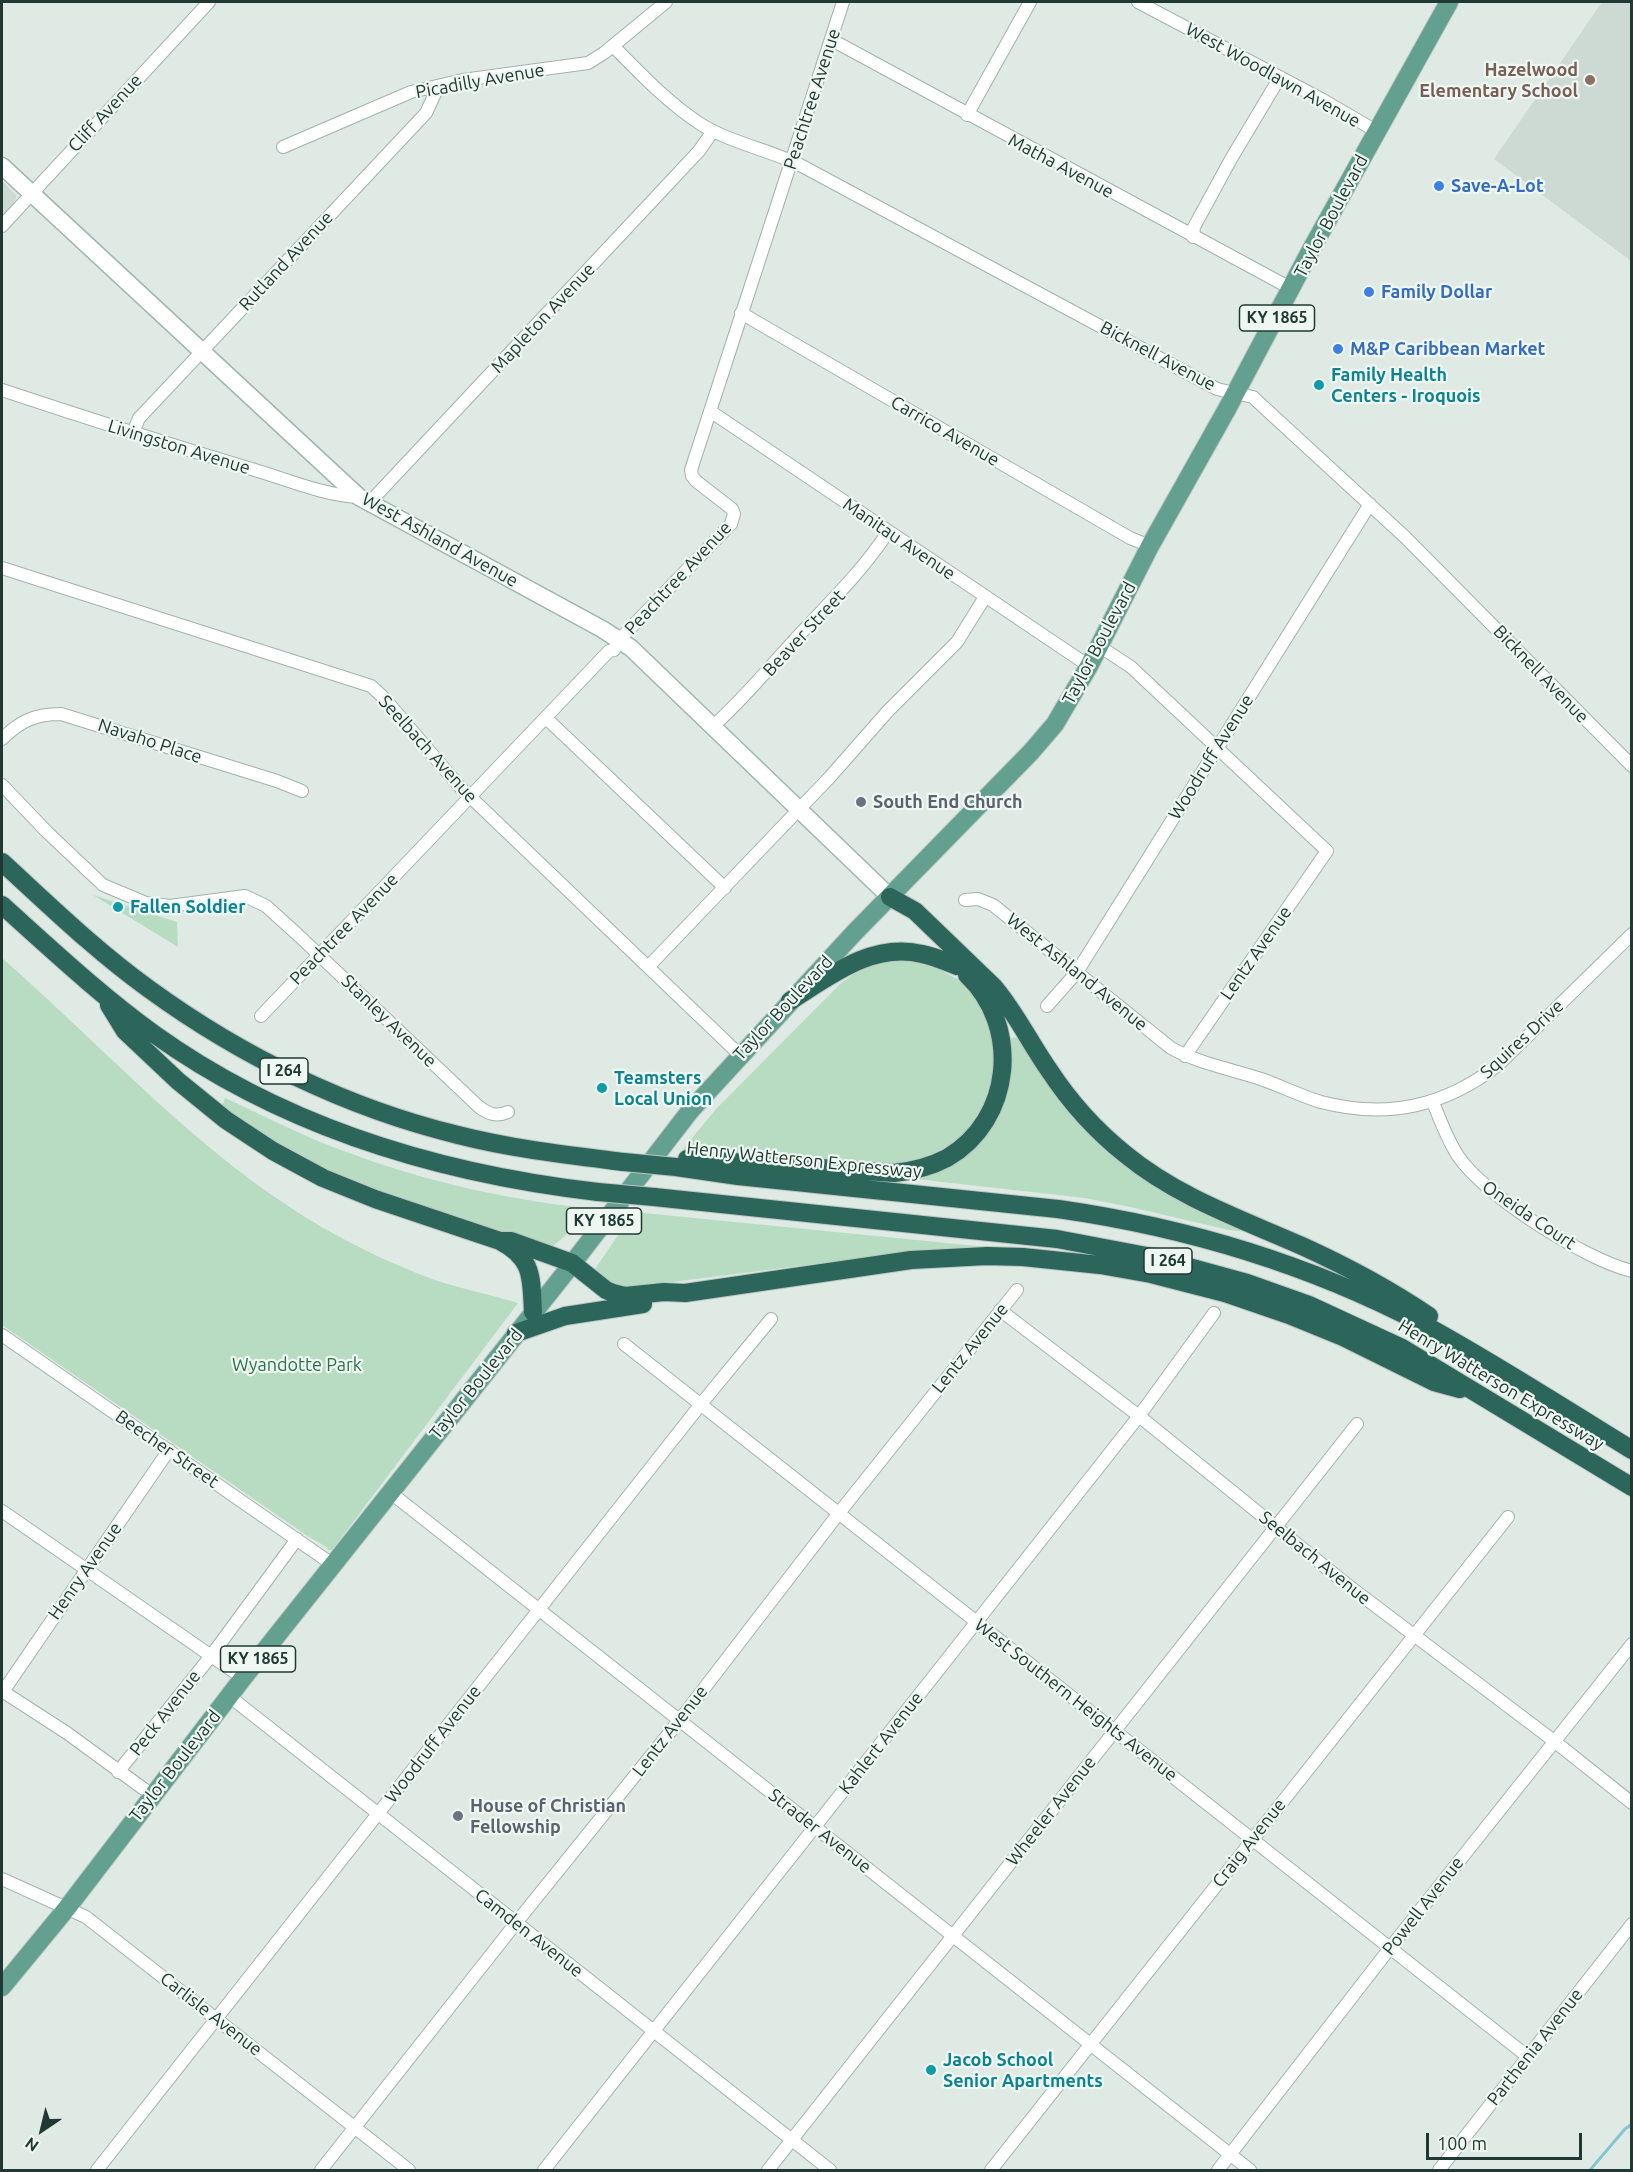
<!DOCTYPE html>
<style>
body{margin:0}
#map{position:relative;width:1633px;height:2172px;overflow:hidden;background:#dfeae5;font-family:Ubuntu,sans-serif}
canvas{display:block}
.frame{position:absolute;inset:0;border:3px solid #203a33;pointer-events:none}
.north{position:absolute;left:12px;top:2100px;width:60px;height:60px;-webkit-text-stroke:4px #eff7f3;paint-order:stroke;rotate:215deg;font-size:16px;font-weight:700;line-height:24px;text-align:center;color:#203a33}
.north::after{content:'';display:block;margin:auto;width:21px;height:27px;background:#203a33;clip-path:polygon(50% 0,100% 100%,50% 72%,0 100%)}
.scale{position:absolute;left:1426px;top:2133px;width:156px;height:27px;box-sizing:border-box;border:3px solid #203a33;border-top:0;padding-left:8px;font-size:18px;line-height:21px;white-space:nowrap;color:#203a33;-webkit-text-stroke:4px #eff7f3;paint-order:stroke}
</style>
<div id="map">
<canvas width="1633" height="2172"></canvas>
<div class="frame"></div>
<div class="north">N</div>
<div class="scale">100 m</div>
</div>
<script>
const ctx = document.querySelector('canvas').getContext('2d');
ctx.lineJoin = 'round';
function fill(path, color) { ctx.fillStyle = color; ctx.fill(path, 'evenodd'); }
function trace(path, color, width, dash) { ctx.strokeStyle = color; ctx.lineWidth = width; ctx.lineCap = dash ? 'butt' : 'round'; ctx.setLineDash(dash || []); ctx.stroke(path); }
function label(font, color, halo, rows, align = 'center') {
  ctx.font = font + ' Ubuntu,sans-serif'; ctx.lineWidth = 4.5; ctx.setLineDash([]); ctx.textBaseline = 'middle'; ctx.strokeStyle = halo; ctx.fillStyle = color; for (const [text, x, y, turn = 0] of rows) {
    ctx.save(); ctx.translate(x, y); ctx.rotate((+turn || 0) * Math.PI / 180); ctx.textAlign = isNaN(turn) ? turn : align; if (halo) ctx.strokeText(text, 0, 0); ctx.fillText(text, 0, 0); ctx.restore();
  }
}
const built = new Path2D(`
 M1602,2H1631V261L1494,159Z
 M2,181L17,196L13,204L2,217Z`);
const green = new Path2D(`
 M93,895L177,922L178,947Z
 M2,958C106,1049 199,1155 320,1226C356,1247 396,1266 435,1280C462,1289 491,1295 518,1303L332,1550H327L328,1548L306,1535L2,1325Z
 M909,960L936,967L962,982L980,1004L986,1016L996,1055L987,1103L980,1115L963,1136L926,1159L893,1165L683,1149L717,1108L840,984L854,974L871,966L872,963Z
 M1014,1037L1021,1040L1072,1111L1248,1232L1229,1230L1126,1206L1085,1198L916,1179L943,1169L994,1123L1004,1102L1009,1082L1011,1039Z
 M225,1098C258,1113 291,1130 325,1144C409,1177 498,1199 587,1208L567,1234L551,1248L394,1197L339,1176L281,1147L222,1107Z
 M634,1212L987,1247L878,1256L625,1288L602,1279L595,1269Z`);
const stream = new Path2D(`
 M1590,2170L1625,2129L1632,2124`);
const street = new Path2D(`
 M1138,2L1323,100L1376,131
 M832,40L1292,289
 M613,46C639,72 667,102 699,123C728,142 770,150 802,166L1217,389L1253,397L1256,400L1405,537L1632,766
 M967,115L1030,2
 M283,147L411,92L463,80L588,63L604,53L666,2
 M2,226L209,2
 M1193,237L1194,227L1231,159L1280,77
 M741,313L1130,538L1150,546
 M2,390C83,417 165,443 248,468C284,478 321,495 359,497
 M710,411L1089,666
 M133,433L139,418L143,414L426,113L438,87
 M370,502L699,151L713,131
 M2,568L371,686L384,698L460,787L740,1055
 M1099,646L1131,667L1327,851L1185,1056
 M546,718L725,888
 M712,727C745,698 771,665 801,633C832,600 863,570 888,532
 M2,739C20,721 35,714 61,714L277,781L302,791
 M2,785L47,832L103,885L146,903L170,906L245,896L266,906L297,934L479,1107C489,1114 496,1117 508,1112
 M965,900L978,899L993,905L1171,1048C1198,1063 1231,1069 1261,1079C1281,1086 1301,1096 1321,1102C1387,1119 1444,1107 1498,1065L1632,934
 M648,967L829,778L888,711L957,642L985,597
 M1047,1006L1077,972L1370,504
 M261,1016L609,651L614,650L619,640L731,524L734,514L732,509L696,481L692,476L691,470L843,2
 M1433,1102C1440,1120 1447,1139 1458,1156C1484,1195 1585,1260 1632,1271
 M1000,1310L1139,1416L1345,1583L1554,1741L1632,1803
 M2,1335L332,1564
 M624,1344L1527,2056
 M391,1493L1250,2170
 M2,1511L243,1678
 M2,1691L67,1733L152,1795
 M2,1693L169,1450
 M229,1696L830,2170
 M118,1772L211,1656L297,1539
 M2,1879L86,1917L409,2170
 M97,2170L701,1404L771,1319
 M321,2170L516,1923L679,1721L839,1513L1017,1290
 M544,2170L1139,1416L1214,1313
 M768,2170L1357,1424
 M991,2170L1508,1517
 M1218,2170L1390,1948L1632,1644
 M1439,2170L1632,1924`);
const secondary = new Path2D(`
 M2,166L359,497L602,629L631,648L890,897`);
const primary = new Path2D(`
 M2,1987L67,1908L243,1678L565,1273L690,1111L854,933L1031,752L1055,724L1089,666L1150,546L1227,409L1312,248L1449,2`);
const highway = new Path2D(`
 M2,862C49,905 96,951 149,989C241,1056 347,1108 458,1135C513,1149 568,1155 624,1162
 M890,897L915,911L994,987C1016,1013 1030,1043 1049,1070C1070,1102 1095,1130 1125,1154C1177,1197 1241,1219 1302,1246C1346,1266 1389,1289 1429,1316
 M2,905C51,949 100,995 154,1034C284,1127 441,1174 598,1192
 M790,1001C830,976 872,942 922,954C934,956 946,962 957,966
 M109,1005L125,1031L178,1081L226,1120L273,1151L323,1178L375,1199L500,1241C534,1259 531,1278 533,1312
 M687,1159L894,1173C913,1171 930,1167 947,1158C1013,1120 1021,1026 967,975
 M676,1167L738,1176L1058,1209C1184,1227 1308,1264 1421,1323C1493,1362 1562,1407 1632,1450
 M654,1197L1057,1239L1152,1257L1247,1283L1309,1305L1402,1348L1632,1487
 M500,1241H511L572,1263L606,1290L613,1293L625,1296L664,1292L685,1293L911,1260L987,1256L1023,1257L1100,1265L1151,1274L1225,1293L1289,1315L1343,1337L1434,1382L1460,1389
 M516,1333L565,1316L643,1304`);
const highwayBridge = new Path2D(`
 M624,1162L676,1167
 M598,1192L654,1197`);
const markers = [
 [1590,80,6,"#8d6e63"],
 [1439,186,6,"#3f7fe0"],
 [1369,292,6,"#3f7fe0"],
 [1338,349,6,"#3f7fe0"],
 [1319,385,6,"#0f9aa8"],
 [861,802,6,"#6b7280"],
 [118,907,6,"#0f9aa8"],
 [602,1088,6,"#0f9aa8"],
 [458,1816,6,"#6b7280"],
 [931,2070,6,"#0f9aa8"]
];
const shields = [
 [1277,318,75],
 [284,1071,48],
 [604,1221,75],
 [1168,1261,48],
 [258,1659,75]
];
const shieldNames = [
 ["KY 1865",1277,318],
 ["I 264",284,1071],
 ["KY 1865",604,1221],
 ["I 264",1168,1261],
 ["KY 1865",258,1659]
];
const educationNames = [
 ["Hazelwood",1578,70],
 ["Elementary School",1578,91]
];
const streetNames = [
 ["West Woodlawn Avenue",1273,75,29],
 ["Picadilly Avenue",480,81,-10],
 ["Peachtree Avenue",812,99,-72],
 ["Cliff Avenue",105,113,-47],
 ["Matha Avenue",1061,166,28],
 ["Taylor Boulevard",1331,216,-62],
 ["Rutland Avenue",286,261,-47],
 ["Mapleton Avenue",543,318,-47],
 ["Bicknell Avenue",1158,356,28],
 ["Carrico Avenue",945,431,30],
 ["Livingston Avenue",179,447,17],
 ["Manitau Avenue",899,539,34],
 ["West Ashland Avenue",440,540,29],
 ["Peachtree Avenue",678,578,-47],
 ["Beaver Street",804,633,-47],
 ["Taylor Boulevard",1099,643,-62],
 ["Bicknell Avenue",1541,674,46],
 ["Navaho Place",150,741,18],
 ["Seelbach Avenue",428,749,48],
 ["Woodruff Avenue",1211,757,-58],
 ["Peachtree Avenue",344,929,-46],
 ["Lentz Avenue",1256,953,-55],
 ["West Ashland Avenue",1077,972,39],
 ["Taylor Boulevard",783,1008,-47],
 ["Stanley Avenue",389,1021,44],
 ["Squires Drive",1522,1039,-43],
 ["Henry Watterson Expressway",804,1160,6],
 ["Oneida Court",1529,1215,34],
 ["Lentz Avenue",970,1348,-51],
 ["Taylor Boulevard",476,1384,-51],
 ["Henry Watterson Expressway",1501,1385,31],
 ["Beecher Street",167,1449,35],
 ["Seelbach Avenue",1315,1558,39],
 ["Henry Avenue",85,1571,-55],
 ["West Southern Heights Avenue",1076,1700,38],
 ["Peck Avenue",165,1713,-52],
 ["Lentz Avenue",670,1731,-52],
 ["Kahlert Avenue",881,1743,-52],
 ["Woodruff Avenue",433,1744,-52],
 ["Taylor Boulevard",175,1766,-52],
 ["Wheeler Avenue",1051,1811,-52],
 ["Strader Avenue",820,1831,38],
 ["Craig Avenue",1249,1843,-52],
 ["Powell Avenue",1423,1906,-52],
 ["Camden Avenue",529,1933,38],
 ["Carlisle Avenue",211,2014,38],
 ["Parthenia Avenue",1535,2047,-52]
];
const shopNames = [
 ["Save-A-Lot",1451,186],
 ["Family Dollar",1381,292],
 ["M&P Caribbean Market",1350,349]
];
const cultureNames = [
 ["Family Health",1331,375],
 ["Centers - Iroquois",1331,396],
 ["Fallen Soldier",130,907],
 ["Teamsters",614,1078],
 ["Local Union",614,1099],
 ["Jacob School",943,2060],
 ["Senior Apartments",943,2081]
];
const worshipNames = [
 ["South End Church",873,802],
 ["House of Christian",470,1806],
 ["Fellowship",470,1827]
];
const parkNames = [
 ["Wyandotte Park",297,1365]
];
fill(built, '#cddad4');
fill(green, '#b7dcc1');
trace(stream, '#86c5d0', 3);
trace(street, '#a2b2ac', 14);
trace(secondary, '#9eb6ad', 19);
trace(primary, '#bcc4c2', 20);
trace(highway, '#bcc4c2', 20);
trace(street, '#fff', 12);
trace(secondary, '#fff', 16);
trace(primary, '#63a090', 18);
trace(highway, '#2c665a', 18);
trace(highwayBridge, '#bcc4c2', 20, []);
trace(highwayBridge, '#2c665a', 18);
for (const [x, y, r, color] of markers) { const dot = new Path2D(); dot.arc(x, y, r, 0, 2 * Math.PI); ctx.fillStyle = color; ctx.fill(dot); trace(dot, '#eff7f3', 2); }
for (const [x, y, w] of shields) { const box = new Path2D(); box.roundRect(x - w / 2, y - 13, w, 26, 4.5); ctx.fillStyle = '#eff7f3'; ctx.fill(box); trace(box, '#203a33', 1.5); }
label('bold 16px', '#203a33', null, shieldNames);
label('bold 18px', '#785e54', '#eff7f3', educationNames, 'right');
label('18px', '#203a33', '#eff7f3', streetNames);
label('bold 18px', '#366cbe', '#eff7f3', shopNames, 'left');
label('bold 18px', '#0d838f', '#eff7f3', cultureNames, 'left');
label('bold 18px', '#5b616d', '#eff7f3', worshipNames, 'left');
label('18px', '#2a7146', '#eff7f3', parkNames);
</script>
